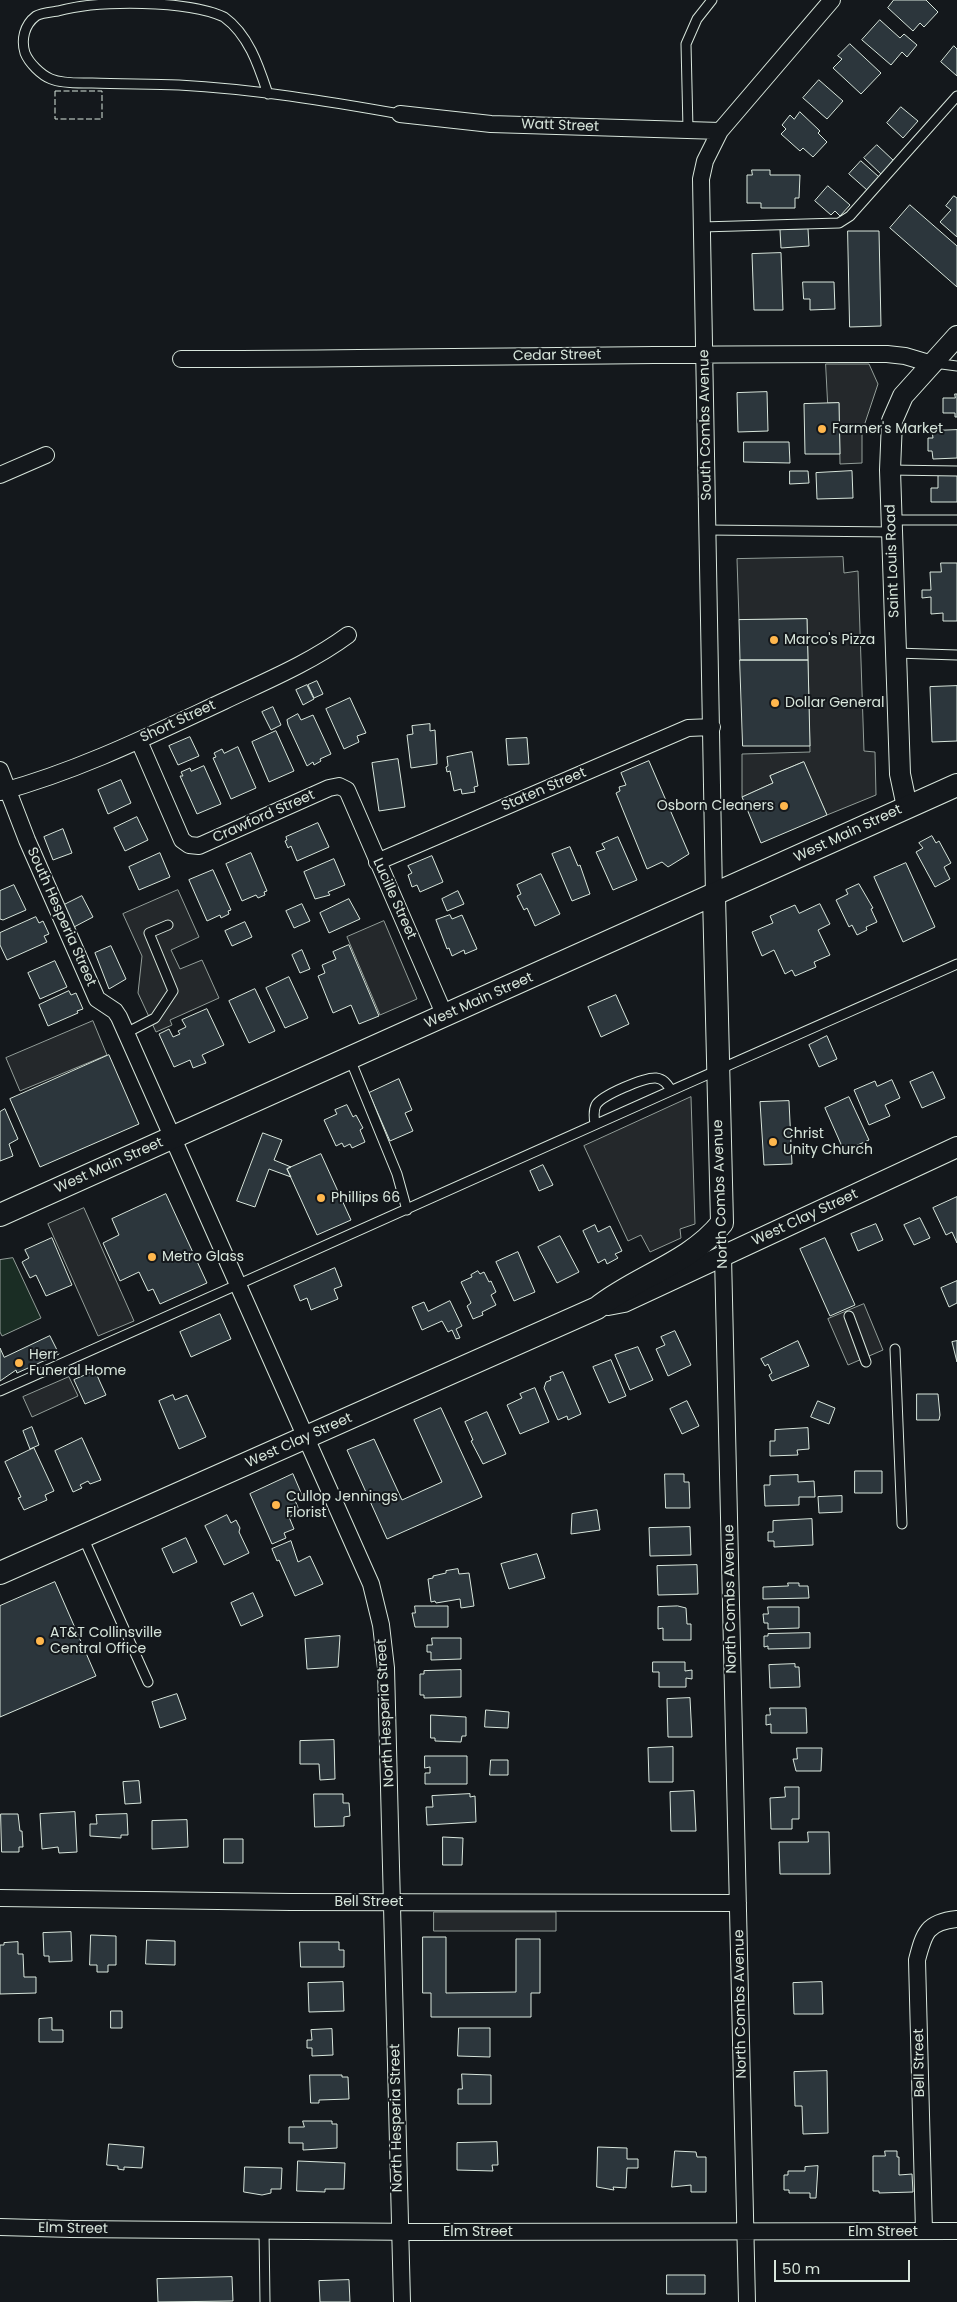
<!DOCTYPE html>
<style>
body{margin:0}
#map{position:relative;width:957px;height:2302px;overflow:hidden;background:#14181c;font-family:Poppins,sans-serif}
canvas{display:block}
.scale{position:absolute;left:774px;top:2260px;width:136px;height:22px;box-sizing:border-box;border:2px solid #d8e6dc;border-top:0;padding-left:6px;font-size:15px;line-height:18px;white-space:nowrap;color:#d8e6dc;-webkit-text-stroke:4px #14181c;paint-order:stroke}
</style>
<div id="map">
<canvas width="957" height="2302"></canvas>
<div class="scale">50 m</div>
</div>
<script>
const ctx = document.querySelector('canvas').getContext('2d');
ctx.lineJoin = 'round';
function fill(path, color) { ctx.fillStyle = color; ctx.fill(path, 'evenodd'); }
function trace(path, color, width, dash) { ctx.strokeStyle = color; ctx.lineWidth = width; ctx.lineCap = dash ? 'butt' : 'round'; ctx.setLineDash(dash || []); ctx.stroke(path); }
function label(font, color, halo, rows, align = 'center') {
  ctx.font = font + ' Poppins,sans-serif'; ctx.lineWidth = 4; ctx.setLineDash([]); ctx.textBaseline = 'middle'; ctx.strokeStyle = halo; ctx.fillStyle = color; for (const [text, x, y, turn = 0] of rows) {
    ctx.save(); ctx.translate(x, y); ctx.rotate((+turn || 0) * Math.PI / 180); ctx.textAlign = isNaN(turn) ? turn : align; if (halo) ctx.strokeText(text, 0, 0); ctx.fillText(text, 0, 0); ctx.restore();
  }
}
const green = new Path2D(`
 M13,1258L41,1318L2,1336L0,1332V1260Z`);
const parking = new Path2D(`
 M826,364H869L878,384L862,432V463L840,464L839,403H828Z
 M843,557L844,573L858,571L864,751L875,752L876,795L827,815L803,762L770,776L773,783L742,797V754L810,752L807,619L739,620L737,559Z
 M178,890L199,937L171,950L180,969L202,960L219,998L170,1020L172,1025L156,1032L138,993L142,956L123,914Z
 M384,921L417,999L380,1015L347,937Z
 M93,1021L107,1055L20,1091L6,1058Z
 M691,1097L695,1224L680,1229L681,1238L650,1252L641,1235L628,1241L584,1146Z
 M84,1208L134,1321L98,1336L48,1224Z
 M864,1304L883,1350L848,1365L828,1319Z
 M69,1377L78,1396L32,1417L23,1397Z
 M434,1912H556V1931H434Z`);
const building = new Path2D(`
 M894,0H926L938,12L924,27L920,23L913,31L888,8Z
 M880,20L900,38L904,34L917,45L907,57L902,52L891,65L862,40Z
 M850,44L881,73L861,94L833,68L842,59L838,56Z
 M954,46L957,49V76L941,62Z
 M819,80L843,101L827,119L803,98Z
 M901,107L918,121L903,138L887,123Z
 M800,112L820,131L818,133L827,142L813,157L803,148L800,151L781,134L786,129L782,125L790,115L794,119Z
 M877,145L894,161L881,174L864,158Z
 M861,161L879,177L867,190L849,174Z
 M752,170H770V175H800L799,198H795V208H761V203H747V175H752Z
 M828,186L850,205L840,216L835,211L831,215L815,201Z
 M954,196L957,198V237L940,222L951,210L946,206Z
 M910,205L957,246V287L890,228Z
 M808,229L809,246L781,248L780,230Z
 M848,231H879L881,326L850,327Z
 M781,253L783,310H754L752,254Z
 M803,282H834L835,309L810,310V299H804Z
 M767,392L768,431L738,432L737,393Z
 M955,394H957V417H955V413H943V398H955Z
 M839,403L840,454H805L804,404Z
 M957,430V458L933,459L932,451H928V438H933L932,431Z
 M744,442H789L790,463L744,462Z
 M790,471H808L809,483L790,484Z
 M852,471L853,498L817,499L816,473Z
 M957,475V502H931V488H938V476Z
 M941,563H957V621H943V613L931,614V597L922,598V590H931L930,572H941Z
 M807,619L808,660H740L739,620Z
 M740,660H808L810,746H743Z
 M317,681L323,694L314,698L308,685Z
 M307,685L314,699L303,705L296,690Z
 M957,686V741L932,742L930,687Z
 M350,698L366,733L357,736L359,742L344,749L326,709Z
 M273,707L281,725L271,730L262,712Z
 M298,714L301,720L313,715L331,754L320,759L321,761L314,765L313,762L307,766L288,725L287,720Z
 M430,724V731L435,730L437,764L411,768L407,735L413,734L412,726Z
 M276,731L294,771L269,782L252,742Z
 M190,737L199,756L178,765L169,746Z
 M527,738L529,764L508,765L506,739Z
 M238,747L256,788L231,799L213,758L216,757L214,753L222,749L224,753Z
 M472,752L478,786L474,787L475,792L462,794L461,789L454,791L450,771L447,772L446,767L448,766L447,757Z
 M398,759L405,807L379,811L372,763Z
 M649,761L689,854L668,867L662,862L647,869L616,793L620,791L619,787L626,785L621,773Z
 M804,762L827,815L761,843L742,797L773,783L770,776Z
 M204,766L221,804L197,814L180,776H183L181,772L190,768L191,771Z
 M121,780L131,803L108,814L98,790Z
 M137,817L148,840L125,851L114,828Z
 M318,823L329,847L297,861L291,846L288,848L285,841L287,840L286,837Z
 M63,829L72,853L53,860L44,837Z
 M932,836L936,843L939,841L951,863L944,867L950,879L935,887L916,852L923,848L919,843Z
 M618,837L637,880L613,890L596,852L605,849L602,844Z
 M570,847L578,866L580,865L590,894L572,901L552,854Z
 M160,853L170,877L139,890L129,867Z
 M251,853L267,891L264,892L265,895L258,898L256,895L242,901L226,864Z
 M432,856L443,882L420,892L417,885L412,887L408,875L412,873L408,866Z
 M334,859L345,885L328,892L330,895L315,899L304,872Z
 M906,863L935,927L903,942L874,877Z
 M213,870L231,910L228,911L229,914L221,918L220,915L207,921L189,880Z
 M541,874L560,914L535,926L527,908L524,910L517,896L521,894L517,885Z
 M859,884L873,908L871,909L877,922L866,927L867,930L857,935L852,925L849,927L836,900L848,894L846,890Z
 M14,885L26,910L3,920L0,919V891Z
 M458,891L464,904L447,911L442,899Z
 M82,896L93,917L74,927L64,905Z
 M349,899L360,919L329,933L320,913Z
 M302,904L310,921L294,928L286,911Z
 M820,904L830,924L818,930L830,955L814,962L816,967L795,976L792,970L785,974L774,950L762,956L752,932L773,923L770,916L795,905L799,913Z
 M450,915L452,919L462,915L477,949L465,954L464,950L452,956L449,948L447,949L436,920Z
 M36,917L39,923L43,921L49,934L44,936L47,942L7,960L0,945V933Z
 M245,922L252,937L232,946L225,931Z
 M349,945L379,1016L359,1024L351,1005L333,1013L318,976L325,973L322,965L336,959L333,952Z
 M111,946L126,979L109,989L95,953Z
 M302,950L310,969L300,973L292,955Z
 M55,961L67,987L40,999L28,973Z
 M289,977L308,1018L285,1028L266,988Z
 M255,989L275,1031L249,1043L229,1001Z
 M69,991L71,995L76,993L83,1009L77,1011L78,1013L48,1026L39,1005Z
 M616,995L629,1024L601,1037L588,1007Z
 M207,1009L224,1045L202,1055L206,1063L193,1068L190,1060L174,1067L159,1034L169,1029L173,1037L180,1034L178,1031L186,1027L182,1020Z
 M827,1036L837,1059L819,1067L809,1045Z
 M109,1055L139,1124L40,1167L10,1099Z
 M933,1072L945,1098L922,1108L910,1082Z
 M399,1079L412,1110L405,1113L413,1131L390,1141L369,1093Z
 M892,1080L900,1098L885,1105L890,1116L869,1125L854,1090L875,1081L877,1086Z
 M849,1097L869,1140L844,1151L825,1108Z
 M789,1101L792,1164L764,1165L760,1102Z
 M347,1105L353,1117L356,1115L363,1128L360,1130L365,1142L352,1148L350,1144L344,1147L342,1143L336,1146L324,1120L337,1114L335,1110Z
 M5,1109L18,1139L9,1144L13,1156L0,1161V1112Z
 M263,1133L282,1140L274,1160L291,1167L287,1169L291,1177L269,1169L255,1207L237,1201Z
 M321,1154L351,1220L317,1235L287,1169Z
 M543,1165L553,1185L539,1191L530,1171Z
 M166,1194L207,1283L160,1304L153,1289L148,1291L139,1272L120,1281L103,1243L119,1235L112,1219Z
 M957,1197V1243L952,1232L946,1235L933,1208Z
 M920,1218L930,1238L914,1245L904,1225Z
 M876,1224L883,1240L858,1251L851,1234Z
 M595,1225L598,1232L610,1226L622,1251L615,1254L618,1258L607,1264L605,1259L598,1263L583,1231Z
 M560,1236L579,1272L557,1283L538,1247Z
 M52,1238L72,1285L46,1296L36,1275L30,1278L22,1262L29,1258L25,1250Z
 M825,1238L855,1305L830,1316L800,1249Z
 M518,1252L535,1292L514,1301L496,1262Z
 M335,1268L342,1286L334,1289L338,1299L311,1310L307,1298L300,1301L294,1286Z
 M478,1271L480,1274L484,1272L489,1282L491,1281L496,1292L491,1295L496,1305L482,1312L483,1315L473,1319L467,1306L471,1303L461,1282L472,1277L471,1275Z
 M957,1281V1303L949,1307L941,1288Z
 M450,1301L462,1326L456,1329L460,1338L456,1339L452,1330L448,1332L442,1321L422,1330L412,1307L424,1302L428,1311Z
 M220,1314L231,1339L191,1357L180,1332Z
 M675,1331L691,1365L668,1376L656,1349L665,1345L661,1337Z
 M50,1336L59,1354L17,1373L16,1370L0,1381V1348L4,1357Z
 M798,1341L809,1366L772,1381L769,1375L772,1373L768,1364L765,1366L761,1359Z
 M957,1341V1362L952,1342Z
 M638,1347L653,1380L630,1390L615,1355Z
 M611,1360L626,1396L609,1403L593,1367Z
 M95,1371L106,1395L85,1404L74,1380Z
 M563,1372L581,1414L568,1420L567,1416L558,1420L544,1388L546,1382L551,1380L550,1377Z
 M535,1388L549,1422L520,1434L507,1405L522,1398L520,1394Z
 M917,1394H938L940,1415L939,1420H917Z
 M173,1395L175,1400L187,1395L206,1437L179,1449L159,1401Z
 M687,1401L699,1426L682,1434L670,1409Z
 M818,1401L835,1408L829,1424L811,1417Z
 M441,1408L482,1497L387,1539L347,1450L374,1439L402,1500L442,1482L414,1420Z
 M487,1412L506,1454L483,1464L471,1441L473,1440L465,1422Z
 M32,1427L39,1445L30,1449L23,1431Z
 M808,1428L809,1449L797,1450L798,1455L770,1456V1441H775V1430Z
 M82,1438L101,1480L90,1484L88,1481L80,1485L82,1488L73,1492L55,1451Z
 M34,1448L54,1491L45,1495L47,1500L24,1510L18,1498L21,1497L5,1462Z
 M855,1471H882V1493H855Z
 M293,1474L302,1495L294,1498L300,1512L289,1517L294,1529L284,1533L286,1538L272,1544L250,1494Z
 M665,1474H684V1482H689L690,1508H666Z
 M798,1475V1482L814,1481L815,1497H799V1505L765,1506L764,1485H770V1476Z
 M842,1496V1512L819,1513L818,1497Z
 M597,1510L600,1530L571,1534L572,1514Z
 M227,1515L231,1523L236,1520L240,1528L239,1532L249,1553L224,1565L205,1526Z
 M812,1519L813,1545L774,1547V1541H768V1532H773V1521Z
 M690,1527L691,1555L650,1556L649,1528Z
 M186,1538L197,1562L173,1573L162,1549Z
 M291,1541L298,1562L310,1556L323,1584L295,1596L279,1560L277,1561L272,1549Z
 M537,1554L545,1578L509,1589L501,1564Z
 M697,1565L698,1594L658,1595L657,1566Z
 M458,1569L459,1574L469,1573L474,1606L461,1608L460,1599L436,1603L435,1601L431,1602L428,1579L433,1578V1576L446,1573V1571Z
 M55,1582L96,1676L0,1717V1606Z
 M788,1583H799V1586H808L809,1598L763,1599V1587L788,1586Z
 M253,1593L263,1616L241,1626L231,1603Z
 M415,1606H448V1627H415L412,1613H415Z
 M678,1606L686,1608L687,1624H691V1640H663V1628L658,1629V1607Z
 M768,1607H799V1628L768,1629V1623H764L763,1614H768Z
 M810,1633V1648L768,1649V1646L764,1647V1636H768V1634Z
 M340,1636L338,1667L307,1669L305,1639Z
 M432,1638H461V1659L431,1660V1652H427V1645H432Z
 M653,1662H685V1671L692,1670V1679L686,1678V1687H659V1672H653Z
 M795,1664V1667H799L800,1687L770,1688L769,1665Z
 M461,1670V1697L424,1698V1695H420V1674H424V1671Z
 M177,1694L186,1719L160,1728L152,1702Z
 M690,1698L692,1737H668L667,1699Z
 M770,1708H806L807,1733H771V1724L766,1725V1715H770Z
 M486,1710L509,1712L508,1728L485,1727Z
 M431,1715L466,1717V1736H462L461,1742L435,1741V1738H431Z
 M334,1740L335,1779L320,1780L319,1764H300V1741Z
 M673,1747V1782H649L648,1748Z
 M797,1748H822L821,1771H796L793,1759H797Z
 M425,1756H467V1784H425V1773H430V1767L425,1768Z
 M491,1760H508V1775H490Z
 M139,1781L141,1803L125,1804L123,1782Z
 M785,1787H799V1819H792V1829H771L770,1798L785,1797Z
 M694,1791L696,1831H671L670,1792Z
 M314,1794H343V1803H349L350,1816L344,1817V1826L315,1827Z
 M470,1794V1797L475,1796L476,1822L427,1825L426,1807H433L432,1796Z
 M75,1812L77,1852L59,1853L58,1847L42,1849L40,1814Z
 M1,1814H18L20,1831H22L23,1847H19V1852H2Z
 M127,1814L128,1835H121V1838L90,1836V1824H97L96,1815Z
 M187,1820L188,1847L152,1849V1821Z
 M808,1832H829L830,1874H780L779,1842H808Z
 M443,1837L463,1838L462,1865H443Z
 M224,1839H243V1863H224Z
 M71,1932L72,1961L49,1962V1956H44L43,1933Z
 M91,1935L116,1936V1965H108V1972H97V1965H90Z
 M423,1937H446V1993L516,1992V1939H540V1993H531V2017H431V1993H423Z
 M147,1940L175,1941V1965L146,1964Z
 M18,1942V1954H23L24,1977H36V1993L0,1994V1945H4V1943Z
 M300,1942H339V1950H344V1967H301Z
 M343,1982L344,2011L309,2012L308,1983Z
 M822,1982L823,2014H794L793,1983Z
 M111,2011H122V2028H111Z
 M52,2018V2030H63V2042H39V2019Z
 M459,2028H490V2057L458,2056Z
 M332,2029L333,2055L312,2056V2048H307V2040H312L311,2030Z
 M827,2071L828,2133L803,2134L802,2106H795L794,2072Z
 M462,2074L491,2075V2104H458V2089H462Z
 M310,2075H342V2077H348L349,2099L319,2100V2103H311Z
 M303,2121H332V2124H337V2148L303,2150V2143H289V2127H304Z
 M497,2142L498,2165H492L493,2171L457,2170V2143Z
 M109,2144L144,2147L142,2168L124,2167V2170L118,2169V2166L107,2165Z
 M598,2147L627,2148V2159H638V2168H627L626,2188L613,2187L614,2190L597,2187Z
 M675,2151L696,2152L697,2157H706V2192H691V2185L672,2187Z
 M885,2151H897V2157H899V2175L912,2174L913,2192L879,2193V2191H873V2156H885Z
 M298,2161L345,2163L344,2189H325V2192L297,2191Z
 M818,2166L816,2198H810V2193H789V2190H784V2175H788V2171H805V2167Z
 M245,2167L282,2168L281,2189H271V2193L262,2195L244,2192Z
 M667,2275H705V2294H667Z
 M232,2277L233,2301L158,2302L157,2279Z
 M349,2280L350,2302H320L319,2281Z`);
const service = new Path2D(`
 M268,94C259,67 249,35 224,17C187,0 99,0 58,11C52,12 41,13 36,16C24,25 21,40 25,53C29,63 41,75 51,79C63,84 80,83 92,83C121,84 150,84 179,85C253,89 327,101 400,114
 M688,129L686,44L697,19L712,0
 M702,227L839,223L850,216L957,96
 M934,363L957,366
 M890,470L957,471
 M892,520H957
 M708,530L892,532
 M896,653L957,655
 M126,1033L155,1018L173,991L149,933L168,925
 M350,1059L397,1174L407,1210
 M595,1124C594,1118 593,1111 596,1105C602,1095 645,1077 656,1078C664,1079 667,1084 671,1090
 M849,1316L866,1362
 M895,1349L902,1524
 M0,1391C320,1250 637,1104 957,964
 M83,1537L148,1682
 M264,2231L265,2302`);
const minor = new Path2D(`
 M400,114L491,124L720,131
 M181,359C416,359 651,353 887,354L905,356L932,364
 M0,475L46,455
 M139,741L182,840L189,845L199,846L329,788L339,786L347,790L445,1016
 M0,770L27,840L97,999L115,1011L119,1017L371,1584L381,1625L386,1668L402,2302
 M0,792C78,771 151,735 224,701C266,681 310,663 348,635
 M377,862L688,728L712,727
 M714,896L701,179L705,161L720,131L832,0
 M723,1256L747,2302
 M0,1898L291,1902L738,1903
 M0,2227L71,2229L424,2232L957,2231
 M924,2231L917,1960C924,1933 927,1922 957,1919`);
const tertiary = new Path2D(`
 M907,807L900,774L890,470L892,421L903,396L957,336
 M608,1305L624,1302L957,1147`);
const secondary = new Path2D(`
 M0,1215L957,785
 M0,1573L597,1308C637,1276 689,1264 722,1223L714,896`);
const fence = new Path2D(`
 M55,91H102V119H55Z`);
const markers = [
 [822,429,5,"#ffb74d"],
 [774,640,5,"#ffb74d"],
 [775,703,5,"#ffb74d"],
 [784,806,5,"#ffb74d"],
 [773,1142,5,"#ffb74d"],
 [321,1198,5,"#ffb74d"],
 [152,1257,5,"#ffb74d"],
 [19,1363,5,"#ffb74d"],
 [276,1505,5,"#ffb74d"],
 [40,1641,5,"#ffb74d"]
];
const streetNames = [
 ["Watt Street",560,126,2],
 ["Cedar Street",557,356,-1],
 ["South Combs Avenue",706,425,-91],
 ["Saint Louis Road",893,561,-92],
 ["Short Street",178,722,-25],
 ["Staten Street",544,790,-23],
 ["Crawford Street",264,817,-24],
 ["West Main Street",848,834,-25],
 ["Lucille Street",394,899,66],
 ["South Hesperia Street",61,917,66],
 ["West Main Street",479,1001,-24],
 ["West Main Street",109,1166,-24],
 ["North Combs Avenue",721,1194,-92],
 ["West Clay Street",805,1218,-25],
 ["West Clay Street",299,1441,-24],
 ["North Combs Avenue",731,1599,-91],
 ["North Hesperia Street",386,1713,-93],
 ["Bell Street",369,1902],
 ["North Combs Avenue",741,2004,-91],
 ["Bell Street",920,2063,-91],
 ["North Hesperia Street",397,2118,-91],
 ["Elm Street",73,2229,1],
 ["Elm Street",478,2232],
 ["Elm Street",883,2232]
];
const poiNames = [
 ["Farmer's Market",832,429],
 ["Marco's Pizza",784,640],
 ["Dollar General",785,703],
 ["Osborn Cleaners",774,806,"right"],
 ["Christ",783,1134],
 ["Unity Church",783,1150],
 ["Phillips 66",331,1198],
 ["Metro Glass",162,1257],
 ["Herr",29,1355],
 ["Funeral Home",29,1371],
 ["Cullop Jennings",286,1497],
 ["Florist",286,1513],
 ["AT&T Collinsville",50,1633],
 ["Central Office",50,1649]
];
fill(green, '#1a2d24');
trace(green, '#939e99', 1);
fill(parking, '#24282b');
trace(parking, '#939e99', 1);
fill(building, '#2c363c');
trace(building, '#d8e6dc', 1);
trace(service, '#d8e6dc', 11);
trace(minor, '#d8e6dc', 18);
trace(tertiary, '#d8e6dc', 22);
trace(secondary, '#d8e6dc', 24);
trace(service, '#14181c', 9);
trace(minor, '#14181c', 16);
trace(tertiary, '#14181c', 20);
trace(secondary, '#14181c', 22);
trace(fence, '#d8e6dc', 1, [6, 2.5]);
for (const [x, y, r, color] of markers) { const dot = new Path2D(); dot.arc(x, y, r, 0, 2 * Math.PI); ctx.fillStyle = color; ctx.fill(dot); trace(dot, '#14181c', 2); }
label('14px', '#d8e6dc', '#14181c', streetNames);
label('14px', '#d8e6dc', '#14181c', poiNames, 'left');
</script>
